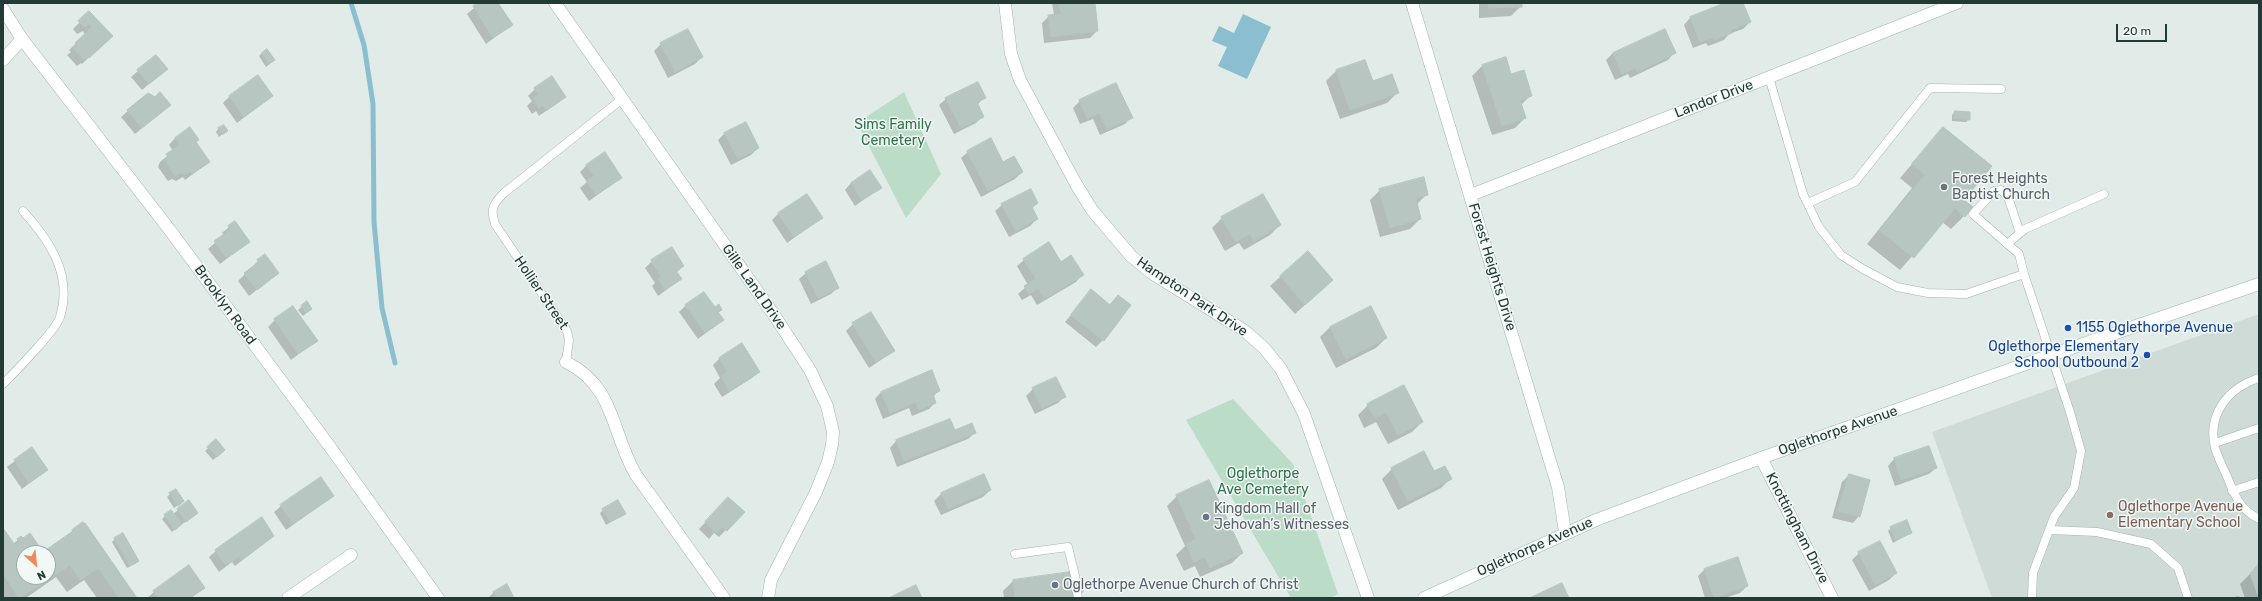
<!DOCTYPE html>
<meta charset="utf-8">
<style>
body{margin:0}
#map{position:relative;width:2262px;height:601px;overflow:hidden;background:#e1ebe8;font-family:Rubik,sans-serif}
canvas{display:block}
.frame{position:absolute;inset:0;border:4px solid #223b37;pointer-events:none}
.north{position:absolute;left:16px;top:545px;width:40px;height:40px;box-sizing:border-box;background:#f2f8f5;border:1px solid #9faca9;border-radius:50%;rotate:153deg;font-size:11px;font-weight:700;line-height:16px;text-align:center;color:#223b37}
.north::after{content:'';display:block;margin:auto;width:14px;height:18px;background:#ed8b5d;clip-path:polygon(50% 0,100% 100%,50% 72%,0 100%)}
.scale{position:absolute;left:2116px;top:24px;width:51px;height:18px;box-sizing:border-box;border:2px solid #223b37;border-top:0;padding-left:5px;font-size:12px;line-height:14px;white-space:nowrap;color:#223b37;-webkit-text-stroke:3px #f2f8f5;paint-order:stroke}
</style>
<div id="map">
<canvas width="2262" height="601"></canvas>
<div class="frame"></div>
<div class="north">N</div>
<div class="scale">20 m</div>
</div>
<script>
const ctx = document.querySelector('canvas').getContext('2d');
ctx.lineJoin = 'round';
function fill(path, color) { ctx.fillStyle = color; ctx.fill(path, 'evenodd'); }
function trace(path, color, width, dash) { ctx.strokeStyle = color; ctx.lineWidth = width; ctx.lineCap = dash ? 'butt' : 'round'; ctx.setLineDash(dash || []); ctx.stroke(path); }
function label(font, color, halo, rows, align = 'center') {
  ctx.font = font + ' Rubik,sans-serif'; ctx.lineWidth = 3; ctx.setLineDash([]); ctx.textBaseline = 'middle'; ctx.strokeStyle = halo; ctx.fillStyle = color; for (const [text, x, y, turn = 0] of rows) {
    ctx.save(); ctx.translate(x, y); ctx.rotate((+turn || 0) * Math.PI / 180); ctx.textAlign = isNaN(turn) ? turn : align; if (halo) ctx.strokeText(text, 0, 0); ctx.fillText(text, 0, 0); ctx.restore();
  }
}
const built = new Path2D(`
 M2259,314V598H1992L1932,432Z`);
const green = new Path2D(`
 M904,92L941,174L906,218L857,123Z
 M1233,399L1293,464L1338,594L1330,598H1291L1186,420Z`);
const water = new Path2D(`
 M1243,14L1271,27L1247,79L1218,66L1227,47L1212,41L1219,26L1234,33Z`);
const shadow = new Path2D(`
 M480,3H497L511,25L486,44L467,14Z
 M1052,3H1094L1097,31L1090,38L1044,43L1042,23L1049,16L1054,15Z
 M1479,3H1521V6L1511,16L1479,18Z
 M1728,3H1742L1750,22L1743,29L1729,34L1724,40L1708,46L1706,43L1693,48L1684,25L1690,18Z
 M89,13L111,36L82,64L81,63L77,66L67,55L71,52L69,50L85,35L83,31L77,34L73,29Z
 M1665,31L1674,53L1668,60L1630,78L1628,74L1615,80L1606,60L1613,53Z
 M661,44L702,57L695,64L668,78L654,51Z
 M262,53L274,60L266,67L259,56Z
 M1365,61L1372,83L1397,93L1387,103L1340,119L1326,81L1336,71Z
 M1482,66L1531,95L1521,105L1525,118L1515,128L1492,135L1472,76Z
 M167,69L142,90L131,77L138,71Z
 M535,89L565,97L539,116L536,111L532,114L527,106L532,101L528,96Z
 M230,96H272L237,123L223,103Z
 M985,97L977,105L983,116L976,123L954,134L939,105L946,99Z
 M1080,101L1131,117L1125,124L1100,135L1093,119L1080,124L1073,108Z
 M128,111H163L135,134L121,117Z
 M1955,112L1969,119L1966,122L1952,121V115Z
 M219,128L226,131L219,137L216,132Z
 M1943,128L1963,200L1964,216L1951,229L1942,222L1900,270L1867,244L1912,188L1900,178Z
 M725,133L758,148L751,155L731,165L718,140Z
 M175,138L195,142L209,162L185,180L183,177L176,181L172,179L168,181L158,167L160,162L173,151L169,145Z
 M968,152L1003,163L1022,172L1015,179L981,197L961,158Z
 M587,165L621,178L589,201L580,188L587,182L580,172Z
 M851,183L881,187L855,206L845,190Z
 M1380,190L1427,194L1417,204L1420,219L1410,229L1380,237L1370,200Z
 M1037,203L1032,209L1037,219L1030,226L1009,237L995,211L1002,205Z
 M779,213L822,218L787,243L772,220Z
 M1222,218L1280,225L1270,235L1244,250L1239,243L1225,251L1212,228Z
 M229,227L248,242L220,264L208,249L224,235L222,233Z
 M1308,252L1332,280L1295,314L1270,286Z
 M1024,260L1061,263L1082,275L1076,282L1037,305L1031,295L1022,300L1018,294L1028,285L1017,266Z
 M258,261L278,273L249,296L238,281Z
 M652,261L683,266L676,273L681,279L658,296L652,286L655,283L645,268Z
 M806,273L838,287L831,294L811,304L799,279Z
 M1091,291L1109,305L1118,296L1103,340L1096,347L1065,322Z
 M306,303L311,309L303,316L298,310Z
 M686,305L721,309L718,313L723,320L698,339L679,312Z
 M275,320L316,341L291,360L268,327Z
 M853,324L894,351L869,368L846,331Z
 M1330,327L1386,338L1376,348L1336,368L1320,337Z
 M742,345L758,372L752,378L722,397L714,384L720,378L713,365L719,359Z
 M1033,389L1065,396L1058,403L1035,414L1026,396Z
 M939,390L933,397L935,403L929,409L912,416L909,408L883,419L875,399L881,392Z
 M1368,405L1422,422L1412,432L1388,444L1376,422L1364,428L1358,415Z
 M950,420L954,431L975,433L968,439L897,467L890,448L896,441Z
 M216,441L221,453L213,460L205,451Z
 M32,448L46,470L22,489L7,467Z
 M1894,459L1936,468L1929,474L1895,486L1888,466Z
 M1392,469L1434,473L1451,478L1441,488L1398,510L1382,479Z
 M983,475L990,490L983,497L941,515L934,501L941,494Z
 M1849,475L1859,516L1853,523L1832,518L1842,482Z
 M170,494L180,504L174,508L167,497Z
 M333,496L286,530L274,512L281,506Z
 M1177,496L1242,553L1232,563L1200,577L1195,566L1184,571L1176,555L1185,546L1167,506Z
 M189,502L197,513L172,532L162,519L165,516L173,514Z
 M722,505L743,512L719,537L714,533L709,539L699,529Z
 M603,510L624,514L606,525L600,513Z
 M1891,528L1911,533L1893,543L1888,531Z
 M3,529L13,544L18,540L42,553H24V577H48V553H44L75,529L136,598H97L84,580L67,592L56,577L26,598H3Z
 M273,536L235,566L232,562L219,572L209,557L216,551Z
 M115,539L138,561L135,564L127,568L112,542Z
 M1859,553L1896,573L1889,580L1869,591L1852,560Z
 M1737,558L1747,586L1740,593L1725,598H1705L1698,576L1704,570Z
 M2259,565V598H2245L2240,584Z
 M1013,581L1070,582L1082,591L1076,598H1004L1003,591Z
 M204,588L191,598H147L154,592Z
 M494,592L513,598H488Z
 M2237,596L2243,598H2235Z`);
const stream = new Path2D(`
 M351,3L364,45L373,104L374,222L382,308L395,363`);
const building = new Path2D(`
 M478,3H498L513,25L493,38L473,6Z
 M1059,3H1095L1098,31L1051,37L1048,15L1061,14Z
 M1489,3H1522V7L1489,8Z
 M1725,3H1743L1751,22L1731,30L1732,33L1714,40L1713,37L1700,42L1690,17Z
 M89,11L113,36L89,58L88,57L84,60L73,48L77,45L75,43L92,27L89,24L85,28L78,21Z
 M688,29L703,57L675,72L660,43Z
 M1665,29L1676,53L1637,72L1635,68L1622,74L1613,53Z
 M267,49L275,60L269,64L262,53Z
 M156,55L168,69L149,84L137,70Z
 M1506,57L1511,74L1524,70L1532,96L1520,100L1526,118L1502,126L1482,65Z
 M1365,60L1373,81L1392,74L1399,93L1350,110L1336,70Z
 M258,75L273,96L244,117L229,96Z
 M552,76L566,97L546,111L543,105L539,108L533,98L538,94L534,88Z
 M978,82L986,98L977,102L984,117L961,128L945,98Z
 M1116,83L1133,118L1107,129L1099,113L1087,118L1079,100Z
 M160,92L171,105L142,128L127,110L148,93L155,97Z
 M1955,111L1970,112V120L1954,118Z
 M746,122L759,148L738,159L724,133Z
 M224,125L228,131L222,135L218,128Z
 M190,127L199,140L196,142L210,162L192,174L190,171L184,175L181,172L175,176L164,159L168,157L166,154L180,145L175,138Z
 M1943,127L1992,166L1964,200L1973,207L1965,217L1955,208L1914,258L1879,230L1925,175L1912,164Z
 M991,138L1003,162L1014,156L1023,172L988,191L967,151Z
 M605,152L622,178L596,195L586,181L594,176L586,165Z
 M870,170L882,188L862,200L851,183Z
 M1424,177L1428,195L1416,198L1421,219L1390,228L1379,189Z
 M1031,189L1038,203L1032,207L1038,219L1016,231L1001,204Z
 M807,194L823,218L794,237L778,213Z
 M1263,194L1281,225L1254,241L1250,234L1235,242L1221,217Z
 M235,221L250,242L227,258L214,241L231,229L228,226Z
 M1049,242L1061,262L1071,255L1084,275L1044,299L1038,289L1029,294L1024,286L1036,279L1023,259Z
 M672,247L684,266L676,271L682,279L665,290L658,279L661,277L651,260Z
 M1308,251L1333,280L1305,305L1280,276Z
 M265,254L279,273L257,290L244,273L259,262L257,260Z
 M826,261L839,288L818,298L805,272Z
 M1091,289L1110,305L1118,295L1131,305L1104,341L1071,315Z
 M704,292L715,307L719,304L722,310L718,312L724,320L705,333L685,305Z
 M307,301L312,309L306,313L301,306Z
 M293,306L318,341L298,354L274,319Z
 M1371,306L1387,338L1346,359L1330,327Z
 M871,312L895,351L876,362L852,323Z
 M742,343L760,372L729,391L721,376L727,372L719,358Z
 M932,370L940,391L933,394L936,403L919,410L916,402L890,413L881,392Z
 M1056,377L1066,397L1042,408L1032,388Z
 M1404,385L1423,422L1398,435L1386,412L1375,418L1367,404Z
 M950,419L955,430L972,423L976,433L904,461L896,440Z
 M216,439L225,450L217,457L207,447Z
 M1929,446L1937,468L1901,480L1894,458Z
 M32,447L48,470L29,483L14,460Z
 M1424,451L1434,471L1445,466L1452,479L1408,501L1391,468Z
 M984,474L991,490L948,509L941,493Z
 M1849,474L1870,480L1860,517L1838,511Z
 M321,477L334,496L293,524L280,505Z
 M1209,480L1243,553L1210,568L1205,557L1194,562L1186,544L1196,539L1176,495Z
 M176,489L184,501L178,506L169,493Z
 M728,497L745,512L727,531L722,527L716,533L705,522Z
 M189,500L198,513L186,522L177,509Z
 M618,500L626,514L610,522L602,509Z
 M171,510L182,524L175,530L164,515Z
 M262,517L274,536L242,560L239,556L226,566L215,550Z
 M1907,520L1912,533L1896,540L1890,527Z
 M83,522L84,524L85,523L137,598H119L98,568L80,580L70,565L19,598L3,574V528L15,545L19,542L17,539L21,536L23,538L30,533L43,552L73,531L72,530ZM24,553H48V577H24Z
 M123,533L139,561L130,566L114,538Z
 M1880,541L1897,573L1875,585L1858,552Z
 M1738,557L1748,586L1714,598L1704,569Z
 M2259,564V598L2250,574Z
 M189,565L205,588L190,598H158L153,591Z
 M1070,572L1071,581L1082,579L1083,592L1074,593L1075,598H1015L1013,580Z
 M1562,583L1569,598H1530Z
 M507,584L514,598H497L493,592Z
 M916,585L922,598H889Z`);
const lane = new Path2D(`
 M1769,77L1803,194L1819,227L1841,255L1863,269L1897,287L1928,293L1966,294L2024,274
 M1808,203L1855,182L1930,88L2001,89
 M2020,233L2008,197L2001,190L1994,191L1973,214L2019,254L2024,274L2070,412L2081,451L2074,488L2054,517L2033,573L2032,598
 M2007,244L2025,229L2104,194
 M566,362L569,340L567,331L495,224C490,209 493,204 504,193L622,99
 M2259,378C2228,388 2207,414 2215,448C2218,457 2222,466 2226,474C2234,494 2239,509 2259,519
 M3,384C14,373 57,329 60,317C73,275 50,241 23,211
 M2215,443L2259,428
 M2232,491L2259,482
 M2050,530L2097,532L2151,544L2178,568L2188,598
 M1015,554L1068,547L1076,580
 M1077,592L1078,598`);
const street = new Path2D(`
 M555,3L774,315L810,370L827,406L833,432L832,445L828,462L816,492L771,580L768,598
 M1005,3L1011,54L1020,80L1076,184L1092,210L1131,256L1153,274L1245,331L1265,349L1281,369L1304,414L1368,598
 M3,9L22,39L172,233L333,451L438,598
 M3,60L22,39
 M1471,195L1957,3
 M566,362C616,387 611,433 636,475L724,598
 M1761,458L1832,598
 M288,598L351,555`);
const secondary = new Path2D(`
 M1412,3L1550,461L1558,487L1565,532
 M1424,598L1596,520L1761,458L2051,355L2259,284`);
const markers = [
 [1944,187,4,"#6b7280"],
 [2068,328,4,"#1a4fb4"],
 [2147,355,4,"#1a4fb4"],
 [2110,515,4,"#8d6e63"],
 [1206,517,4,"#6b7280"],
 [1055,585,4,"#6b7280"]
];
const streetNames = [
 ["Landor Drive",1714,99,-21],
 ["Forest Heights Drive",1492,267,73],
 ["Gille Land Drive",754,287,55],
 ["Hollier Street",541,293,56],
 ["Hampton Park Drive",1192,297,34],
 ["Brooklyn Road",225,305,54],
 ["Oglethorpe Avenue",1838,431,-19],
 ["Knottingham Drive",1797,528,63],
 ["Oglethorpe Avenue",1535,547,-24]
];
const parkNames = [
 ["Sims Family",893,125],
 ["Cemetery",893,141],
 ["Oglethorpe",1263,474],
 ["Ave Cemetery",1263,490]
];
const worshipNames = [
 ["Forest Heights",1952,179],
 ["Baptist Church",1952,195],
 ["Kingdom Hall of",1214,509],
 ["Jehovah’s Witnesses",1214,525],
 ["Oglethorpe Avenue Church of Christ",1063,585]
];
const transitNames = [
 ["1155 Oglethorpe Avenue",2076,328],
 ["Oglethorpe Elementary",2139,347,"right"],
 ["School Outbound 2",2139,363,"right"]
];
const educationNames = [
 ["Oglethorpe Avenue",2118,507],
 ["Elementary School",2118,523]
];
fill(built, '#cfdbd7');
fill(green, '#bbdcc6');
fill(water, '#8bbfcf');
fill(shadow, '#0003');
trace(stream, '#8bbfcf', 5);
fill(building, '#b7c6c1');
trace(building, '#b4c5bf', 1);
trace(lane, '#a4b3af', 9);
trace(street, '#a4b3af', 13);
trace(secondary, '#a0b7b0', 13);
trace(lane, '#fff', 8);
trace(street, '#fff', 12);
trace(secondary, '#fff', 12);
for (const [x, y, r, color] of markers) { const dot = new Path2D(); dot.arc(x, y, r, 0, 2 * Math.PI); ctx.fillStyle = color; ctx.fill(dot); trace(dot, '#f2f8f5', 1.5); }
label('14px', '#223b37', '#f2f8f5', streetNames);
label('14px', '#2e714d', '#f2f8f5', parkNames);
label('14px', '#5b616d', '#f2f8f5', worshipNames, 'left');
label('14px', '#164399', '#f2f8f5', transitNames, 'left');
label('14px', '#785e54', '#f2f8f5', educationNames, 'left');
</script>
